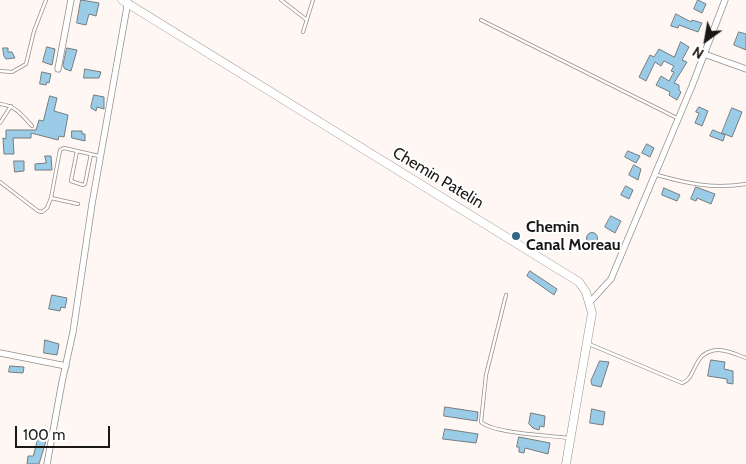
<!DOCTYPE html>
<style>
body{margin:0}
#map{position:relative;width:746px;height:464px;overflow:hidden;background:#fef7f3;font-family:Cabin,sans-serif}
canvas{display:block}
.north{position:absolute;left:681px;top:15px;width:50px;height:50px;-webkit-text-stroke:4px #fff;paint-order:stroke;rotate:212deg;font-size:14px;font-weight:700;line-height:20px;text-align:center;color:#1a1816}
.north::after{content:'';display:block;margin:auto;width:18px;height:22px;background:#1a1816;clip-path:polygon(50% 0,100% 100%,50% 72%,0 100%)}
.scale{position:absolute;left:15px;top:426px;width:95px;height:22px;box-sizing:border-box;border:2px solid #1a1816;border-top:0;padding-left:6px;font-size:15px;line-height:18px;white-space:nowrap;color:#1a1816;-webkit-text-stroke:4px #fff;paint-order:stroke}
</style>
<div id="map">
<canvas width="746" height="464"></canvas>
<div class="north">N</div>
<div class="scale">100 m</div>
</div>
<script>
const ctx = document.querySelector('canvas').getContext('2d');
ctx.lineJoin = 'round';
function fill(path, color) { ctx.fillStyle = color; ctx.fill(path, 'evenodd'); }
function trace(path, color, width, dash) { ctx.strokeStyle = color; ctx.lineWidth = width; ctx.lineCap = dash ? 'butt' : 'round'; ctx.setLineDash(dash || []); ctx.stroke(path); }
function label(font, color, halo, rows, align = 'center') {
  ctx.font = font + ' Cabin,sans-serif'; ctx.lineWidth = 4; ctx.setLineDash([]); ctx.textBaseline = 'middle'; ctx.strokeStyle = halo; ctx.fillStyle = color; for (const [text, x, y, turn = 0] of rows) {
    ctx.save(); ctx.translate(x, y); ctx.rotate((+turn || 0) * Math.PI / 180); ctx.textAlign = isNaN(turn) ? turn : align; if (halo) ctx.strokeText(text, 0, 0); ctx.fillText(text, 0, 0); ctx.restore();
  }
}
const building = new Path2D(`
 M81,0L99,3L96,16L89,14L86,25L77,23Z
 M698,0L706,4L702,13L694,9Z
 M676,14L691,22L692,20L702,23L698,32L679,25L678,28L671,26Z
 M739,32L746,34V50L734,45Z
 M681,42L689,47L682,60L687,62L674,83L679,85V90L681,92L677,100L669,95L670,92L656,85L661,76L669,81L674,72L671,71L674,66L664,61L661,66L655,62L646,81L639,77L650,55L654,57L659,49L674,57Z
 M47,47L55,49L52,65L43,62Z
 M3,48H8V52H12L15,58L6,59L4,56Z
 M67,48L77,50L71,71L65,69L63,66Z
 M85,69L101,72L99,78H84Z
 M42,72L51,74L49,83L47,82L46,85L40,84Z
 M94,95L104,97V109L97,107L96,111L91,108Z
 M50,96L57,98L54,111L68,115L64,137L59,136L58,140L31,133V138H13L14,154H4L3,138L6,139V130H36L39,120L43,121Z
 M699,107L708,111L702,126L695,123L699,113L696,112Z
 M732,108L742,112L732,137L722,133Z
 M713,130L725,135L723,141L710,136Z
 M72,131H82V134H85V141L72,138Z
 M647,144L654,148L650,157L642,153Z
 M628,151L640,156L636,163L625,157Z
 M45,156H51L52,170H35V164L46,163Z
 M14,161H24V171L15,172Z
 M634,165L641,169L638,180L629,175Z
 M626,186L633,190L629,199L621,195Z
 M696,187L715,194L711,204L697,198L696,201L691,199Z
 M664,188L680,195L677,201L662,195Z
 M611,216L621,221L615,233L605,227Z
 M586.5 238a5.5 5.5 0 1 1 11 0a5.5 5.5 0 1 1-11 0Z
 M530,271L557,289L554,295L527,276Z
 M52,295L67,298L65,308L61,307L60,311L49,309Z
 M45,340L59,344L57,355L44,353Z
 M711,360L725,362L724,369L733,371V384L727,383V379L708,376Z
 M600,361L609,362L601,387L592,385L591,381Z
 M10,366L24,367L23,373L9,372Z
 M445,407L478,412L477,421L444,416Z
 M592,409L605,412L603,425L590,423Z
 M531,413L545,416L544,427L540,426L539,430L533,428L529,424Z
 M445,429L478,434L476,443L443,439Z
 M519,437L550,443L548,454L525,448L524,453L519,452V447H517Z
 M38,439L46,441L39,464H27L28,456H33Z`);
const lane = new Path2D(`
 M281,0L307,20
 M481,20L677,118
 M303,32L313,0
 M0,71L12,72L26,64L34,31L46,0
 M0,104C16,106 22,115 32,126
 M0,123L11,106
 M77,151L71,181L83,185L85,184L91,154
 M657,175C689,184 713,189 746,184
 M0,182L38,211L42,212L47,208L51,198
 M78,204L51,198L60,150L64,148L99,156
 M506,295L486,375L481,422C495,434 549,435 569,438
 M589,344L682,383C697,379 692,350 719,350C727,350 738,355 746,358`);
const street = new Path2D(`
 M704,54L746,69
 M58,69L71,0
 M590,302L611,279L692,86L725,0
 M0,353L66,366
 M47,464L62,382L73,332L92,204L128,1`);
const secondary = new Path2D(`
 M122,0L579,282L586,292L592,313L566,464`);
const markers = [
 [516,236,5,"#316782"]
];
const streetNames = [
 ["Chemin Patelin",438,178,31]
];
const poiNames = [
 ["Chemin",526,227],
 ["Canal Moreau",526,245]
];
fill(building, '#9bcce7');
trace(building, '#757c7f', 1);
trace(lane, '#958e8b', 4);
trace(street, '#958e8b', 7);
trace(secondary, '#958e8b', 9);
trace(lane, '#fff', 2.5);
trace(street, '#fff', 5.5);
trace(secondary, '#fff', 8);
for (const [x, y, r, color] of markers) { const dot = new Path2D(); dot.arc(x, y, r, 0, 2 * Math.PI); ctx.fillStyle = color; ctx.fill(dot); trace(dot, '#fff', 2); }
label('16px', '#1a1816', '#fff', streetNames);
label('bold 16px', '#1a1816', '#fff', poiNames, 'left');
</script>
